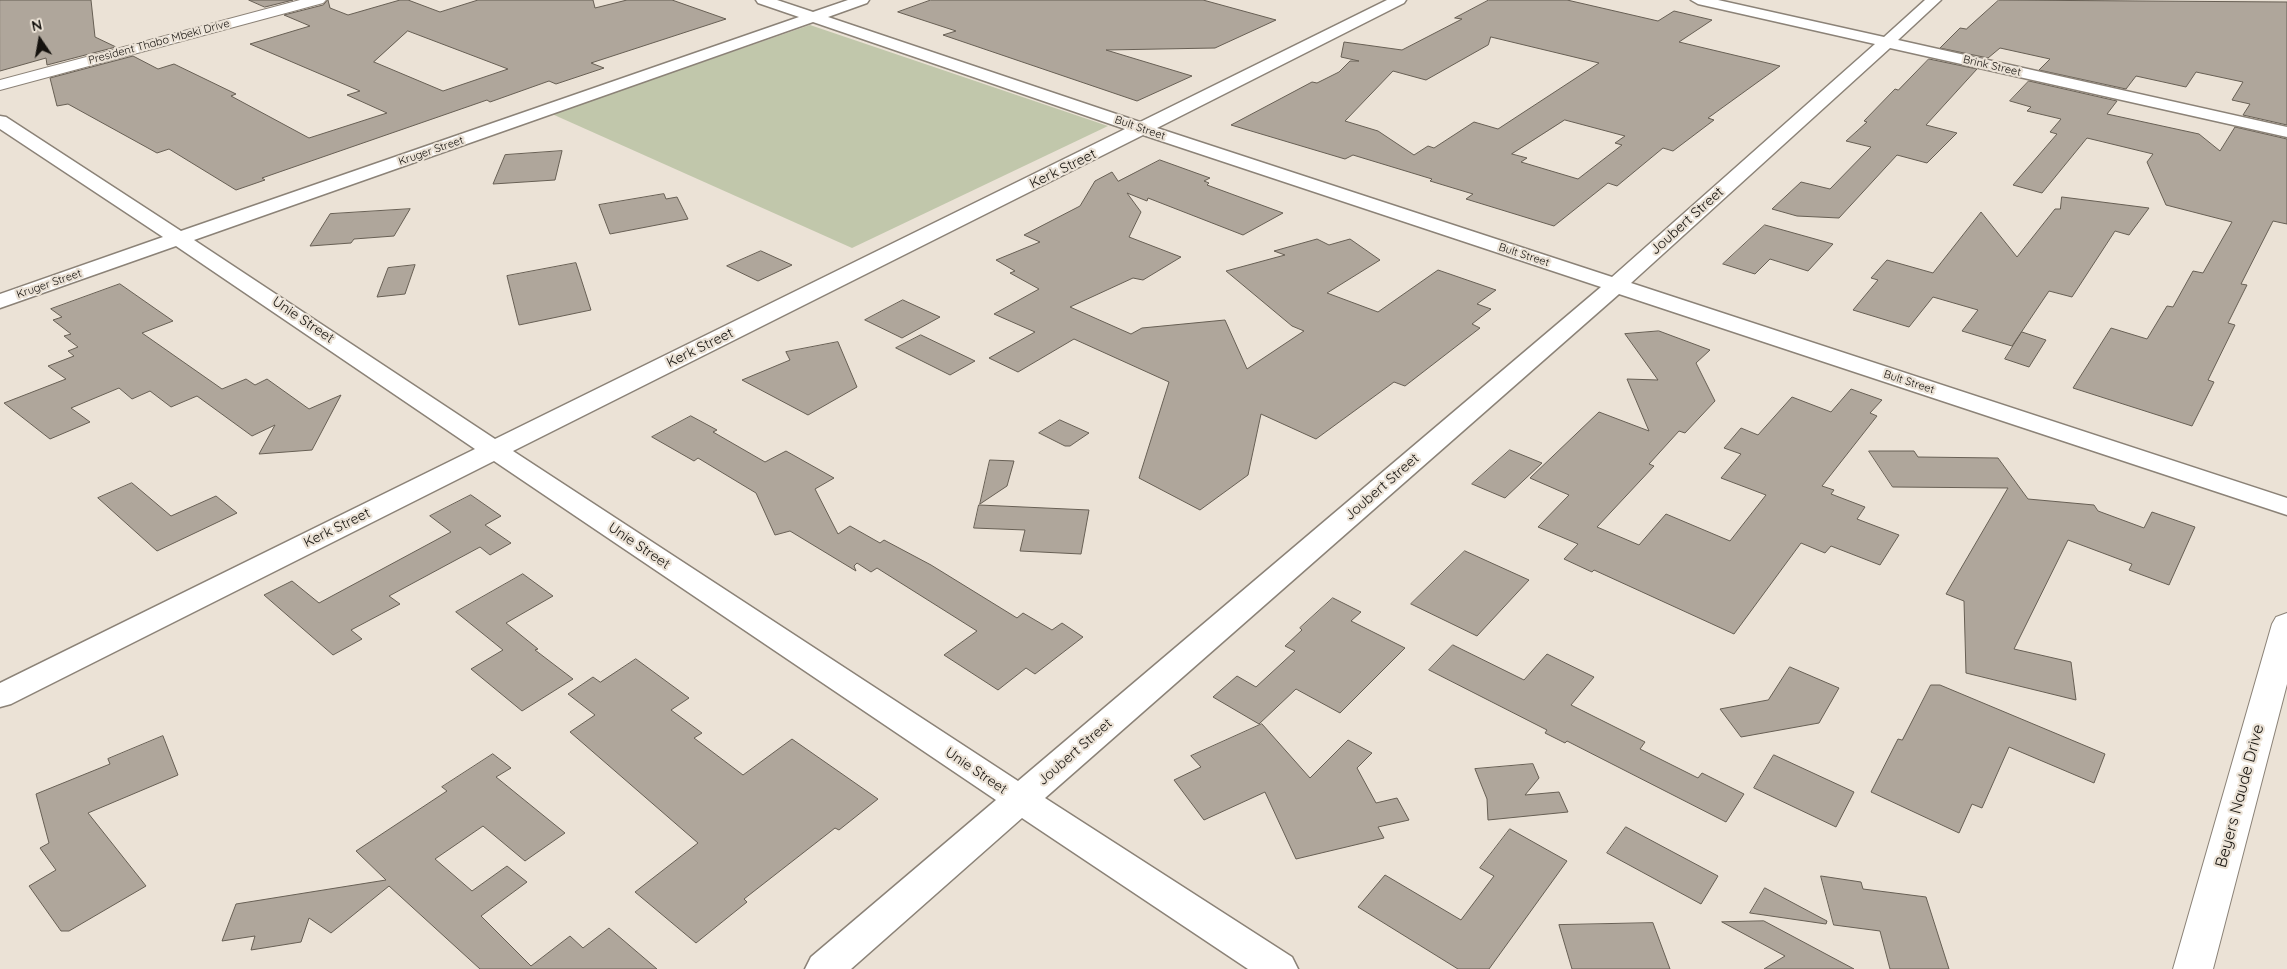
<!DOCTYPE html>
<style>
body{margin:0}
#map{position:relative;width:2287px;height:969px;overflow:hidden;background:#ebe2d6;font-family:Quicksand,sans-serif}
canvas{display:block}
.north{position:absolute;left:15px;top:15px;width:50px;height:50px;-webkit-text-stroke:4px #ebe2d6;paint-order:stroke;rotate:348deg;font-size:14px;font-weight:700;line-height:20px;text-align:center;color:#15120e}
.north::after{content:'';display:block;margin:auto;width:18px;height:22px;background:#15120e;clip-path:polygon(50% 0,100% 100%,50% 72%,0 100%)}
</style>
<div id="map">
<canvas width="2287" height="969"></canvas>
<div class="north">N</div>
</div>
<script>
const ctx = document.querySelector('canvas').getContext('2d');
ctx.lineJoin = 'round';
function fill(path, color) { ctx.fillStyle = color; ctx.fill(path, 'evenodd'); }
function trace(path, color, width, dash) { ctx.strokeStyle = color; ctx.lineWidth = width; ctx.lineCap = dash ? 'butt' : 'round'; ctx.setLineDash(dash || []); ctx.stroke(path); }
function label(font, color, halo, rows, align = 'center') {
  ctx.font = font + ' Quicksand,sans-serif'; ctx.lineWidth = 4.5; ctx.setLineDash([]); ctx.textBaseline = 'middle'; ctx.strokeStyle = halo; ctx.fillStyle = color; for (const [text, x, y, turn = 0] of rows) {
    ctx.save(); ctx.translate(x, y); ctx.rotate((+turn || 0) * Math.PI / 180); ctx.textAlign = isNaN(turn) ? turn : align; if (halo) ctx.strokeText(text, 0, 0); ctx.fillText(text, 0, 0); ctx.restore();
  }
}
const green = new Path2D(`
 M810,25L1108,126L852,248L552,114Z`);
const building = new Path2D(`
 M0,0H91L95,37L116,47L47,65L46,58L0,71Z
 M249,0H293L265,7Z
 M328,0L330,8L348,15L400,0H408L440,12L478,0H593L595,8L627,0H672L726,19L591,63L604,68L556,84L549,81L490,102L487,100L262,178L265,180L236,190L169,149L157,153L68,104L57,106L50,78L133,56L158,69L174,64L236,94L231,96L309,138L387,113L347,95L360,91L250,44L310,26L284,15L323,5ZM408,31L508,69L443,91L374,62Z
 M931,0H1203L1276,20L1215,48L1106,50L1192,76L1137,101L943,35L956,31L898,12Z
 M1489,0H1567L1658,21L1674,11L1712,20L1679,42L1780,66L1708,118L1714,120L1673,151L1663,148L1617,186L1608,183L1554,226L1466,199L1473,194L1430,181L1432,179L1353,155L1345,159L1231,125L1312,82L1317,83L1339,72L1350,61H1359L1341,57L1344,42L1402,50L1462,19L1455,18ZM1491,37L1599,63L1498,129L1474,122L1434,148L1428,146L1414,155L1378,131L1345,121L1393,71L1426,80L1488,45ZM1565,120L1625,136L1615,143L1622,145L1578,179L1521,162L1527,158L1512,154Z
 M1999,0L2287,2V125L2243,115L2250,104L2232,100L2243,82L2196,72L2186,87L2136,76L2126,89L2039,70L2050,59L2000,48L1988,58L1940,48L1960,28L1966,29Z
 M1929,59L1977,69L1926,125L1957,133L1927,163L1897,155L1839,218L1797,216L1772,209L1801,182L1830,189L1871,147L1846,141L1867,122L1864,121L1895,89L1898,90Z
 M2029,81L2117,101L2107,114L2199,134L2220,151L2235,127L2287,139V224L2273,221L2241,284L2247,285L2228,323L2235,325L2208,380L2214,382L2192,426L2073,388L2111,328L2147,339L2167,306L2173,307L2193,271L2203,273L2232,222L2166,205L2147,162L2153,154L2087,138L2042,193L2013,185L2057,134L2050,132L2061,119L2027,111L2031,107L2010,101Z
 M562,151L555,180L493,184L505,155Z
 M1160,160L1210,178L1204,181L1209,183L1207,185L1283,213L1243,235L1148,198L1147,201L1127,193L1141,212L1129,237L1181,257L1143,280L1133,278L1070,307L1131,334L1142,328L1225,320L1247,369L1304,331L1292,326L1226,271L1285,255L1274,251L1317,239L1329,245L1350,239L1380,260L1327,293L1378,312L1438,270L1496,290L1477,304L1491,309L1472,324L1480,328L1405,386L1394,382L1316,439L1261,414L1248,475L1200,510L1139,478L1169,382L1074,339L1018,372L989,358L1035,332L994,314L1039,289L1010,273L1015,271L996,260L1040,242L1024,235L1080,206L1095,181L1112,172L1118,181Z
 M664,194L666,199L677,197L688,219L610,234L599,205Z
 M2062,197L2149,208L2129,235L2115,231L2072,297L2049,291L2012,346L1962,331L1978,310L1933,297L1909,327L1853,310L1878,280L1871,278L1887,260L1933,273L1981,212L2017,257L2055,209H2060Z
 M410,209L394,236L354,239L351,243L310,246L330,214Z
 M1765,225L1833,244L1808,271L1770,259L1755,274L1723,264Z
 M761,251L792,265L758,281L727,266Z
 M576,263L591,310L519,325L507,276Z
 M415,265L405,294L377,297L388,268Z
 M120,284L173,321L142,333L222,389L246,379L255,385L267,379L309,409L341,395L312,450L259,454L275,425L252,436L197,396L171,407L150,391L132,399L119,388L71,408L90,422L50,439L4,403L66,379L48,366L74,356L68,351L78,347L64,336L71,334L53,320L62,317L51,309Z
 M903,300L940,317L902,338L865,320Z
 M1659,331L1710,350L1696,363L1715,401L1685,433L1679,431L1649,464L1654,466L1597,527L1639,545L1666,514L1730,541L1766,495L1721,478L1741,454L1724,448L1741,428L1758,435L1792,397L1831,412L1851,389L1882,400L1870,413L1877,416L1822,486L1834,490L1831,494L1865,507L1857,519L1899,535L1880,565L1831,546L1825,553L1801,543L1734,634L1594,570L1592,572L1564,559L1578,544L1538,527L1569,495L1530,478L1599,412L1649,431L1627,379L1658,380L1625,334Z
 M2022,332L2046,340L2029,367L2005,359Z
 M921,335L975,361L950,375L896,348Z
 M838,342L857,387L808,415L742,380L790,360L786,352Z
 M691,416L717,430L713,432L765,462L786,451L834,478L815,489L838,534L850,526L880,543L884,540L931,565L1017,618L1023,613L1052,630L1062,623L1083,637L1035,674L1026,668L998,690L944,655L977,631L877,568L871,572L857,563L854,566L856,571L790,531L775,535L756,493L698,458L694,461L652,437Z
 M1060,420L1089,433L1070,446H1065L1039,433Z
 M1510,450L1542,463L1505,498L1472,484Z
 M1869,451H1914L1918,457L1998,458L2028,499L2094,505L2098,511L2144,528L2152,512L2195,527L2169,585L2129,570L2132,564L2068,540L2014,649L2071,662L2076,700L1966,673L1964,601L1946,594L2008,488L1893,487Z
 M990,460L1014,461L1007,486L980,504Z
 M132,483L171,516L216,496L237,513L157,551L98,498Z
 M471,495L501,516L485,525L511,543L490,555L480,547L389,596L400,604L351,630L362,639L333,655L264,595L292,581L319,603L451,532L430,516Z
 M979,505L1089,510L1081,554L1020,551L1025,530L974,528Z
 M1465,551L1529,580L1477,636L1411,604Z
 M523,574L553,596L506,623L538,649L535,650L573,679L522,711L471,669L503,650L456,612Z
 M1333,598L1361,612L1351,621L1405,648L1340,713L1296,689L1259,724L1213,697L1237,676L1256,687L1295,651L1285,646L1302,630L1300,628Z
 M1453,645L1524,680L1547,654L1594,677L1571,705L1645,742L1640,749L1698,778L1702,773L1744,794L1726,822L1567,741L1565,743L1545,733L1547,730L1429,670Z
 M636,659L689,698L671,710L702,733L694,738L743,775L792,739L878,799L839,830L835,828L744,899L747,902L696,943L635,892L698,843L570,732L595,715L568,694L593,677L600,682Z
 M1790,667L1839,688L1819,723L1741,737L1720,709L1768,700Z
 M1931,685H1940L2105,754L2094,783L2009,747L1982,808L1972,804L1959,833L1871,792L1898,739L1902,740Z
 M1262,724L1310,778L1348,740L1372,753L1357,768L1376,803L1397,798L1409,820L1378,827L1384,838L1296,859L1265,792L1204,820L1174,780L1201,767L1191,756Z
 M163,736L178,775L88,813L146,886L69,931H61L29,886L56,870L40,848L49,843L36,794L110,764L108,759Z
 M493,754L511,768L496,777L565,833L525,861L483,826L435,859L472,891L507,866L527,882L481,916L531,966L570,936L583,948L609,928L657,969H480L389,886L331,933L309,918L301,942L251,950L255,936L222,941L236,904L386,880L356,851L447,791L442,787Z
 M1774,755L1854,792L1836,827L1754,788Z
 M1533,764L1539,778L1525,795L1559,792L1568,812L1488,820L1487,799L1475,769Z
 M1626,827L1718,876L1701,904L1607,853Z
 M1510,829L1567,861L1489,969H1458L1358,907L1385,875L1461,920L1494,876L1480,868Z
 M1821,876L1861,882L1863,889L1926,897L1949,969H1890L1880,931L1834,925Z
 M1765,888L1827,921L1826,924L1750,913Z
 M1764,921L1854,969H1764L1785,956L1722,922Z
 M1653,923L1670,969H1572L1559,925Z`);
const minor = new Path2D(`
 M756,0H777L813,12L848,0H869L867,3L828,17L1140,122L1387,0H1406L1404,3L1157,128L1612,277L1875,44L1698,4L1691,0H1718L1884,37L1925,0H1941L1898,40L2287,127V137L1890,48L1631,283L2287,498V515L1619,294L1045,798L1292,957L1298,969H1248L1022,818L851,969H805L811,957L996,800L494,461L11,704L0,707V683L475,449L176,246L0,308V294L163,237L0,129V116L6,117L181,231L799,17L758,3ZM813,22L1125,129L495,439L194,240ZM1143,135L1601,287L1018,781L513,451Z`);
const tertiary = new Path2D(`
 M300,0H326L323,3L0,90V80Z
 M2287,613V684L2213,969H2173L2272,624L2276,617Z`);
const farStreetnames = [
 ["President Thabo Mbeki Drive",159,42,-15],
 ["Brink Street",1992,66,13],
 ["Bult Street",1140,128,19],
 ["Kruger Street",431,151,-19],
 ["Bult Street",1524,255,18],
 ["Kruger Street",49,284,-19],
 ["Bult Street",1909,382,18]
];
const streetNames = [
 ["Kerk Street",1063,169,-26],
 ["Joubert Street",1687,221,-42],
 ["Unie Street",303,320,34],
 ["Kerk Street",700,348,-26],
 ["Joubert Street",1382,487,-41],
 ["Kerk Street",337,528,-26],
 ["Unie Street",639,546,34],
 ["Joubert Street",1075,752,-41],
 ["Unie Street",976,771,34]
];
const nearStreetnames = [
 ["Beyers Naude Drive",2240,796,-75]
];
fill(green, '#c1c7ab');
fill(building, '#afa69b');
trace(building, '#675f54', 1);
trace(minor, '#8b8277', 3);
trace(tertiary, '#8b8277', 2);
fill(minor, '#fff');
fill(tertiary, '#fff');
label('11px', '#15120e', '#ebe2d6', farStreetnames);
label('14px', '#15120e', '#ebe2d6', streetNames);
label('16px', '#15120e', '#ebe2d6', nearStreetnames);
</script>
